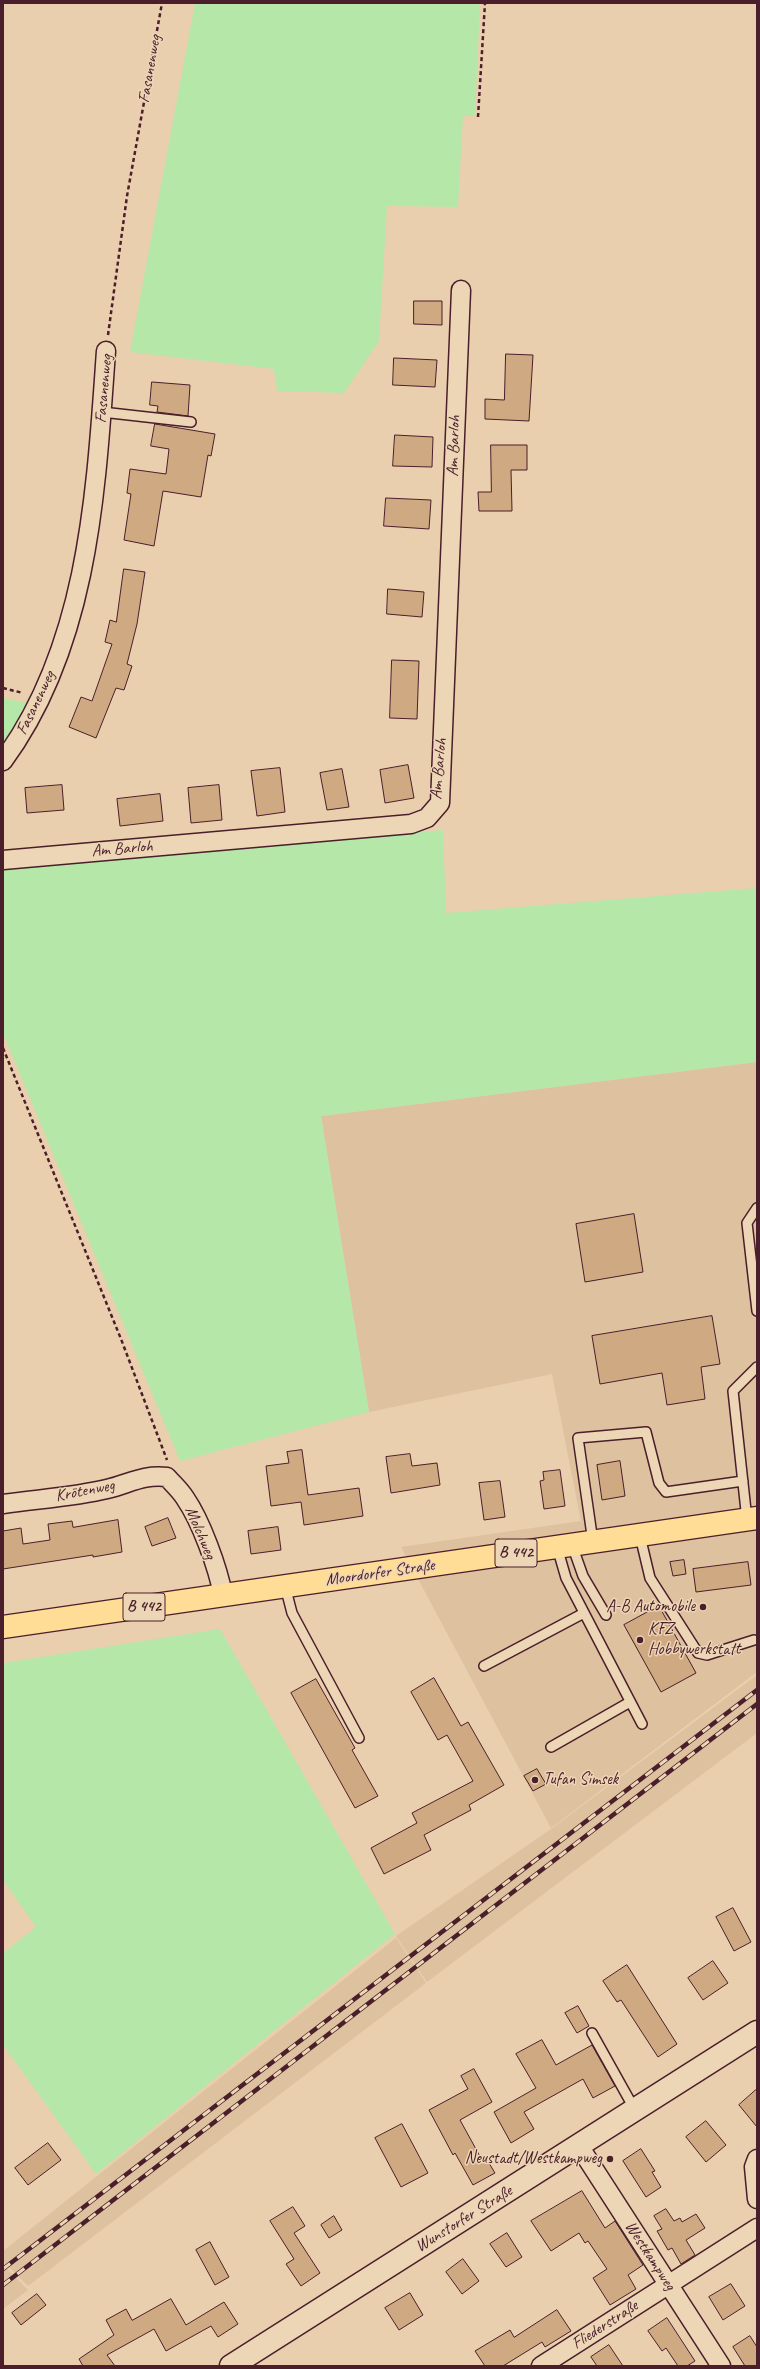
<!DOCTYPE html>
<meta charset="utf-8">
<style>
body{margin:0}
#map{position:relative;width:760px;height:2369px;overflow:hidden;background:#e9cfad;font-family:Caveat,sans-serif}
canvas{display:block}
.frame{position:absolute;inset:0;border:4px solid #4a1f2b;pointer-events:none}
</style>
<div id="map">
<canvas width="760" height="2369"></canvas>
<div class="frame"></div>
</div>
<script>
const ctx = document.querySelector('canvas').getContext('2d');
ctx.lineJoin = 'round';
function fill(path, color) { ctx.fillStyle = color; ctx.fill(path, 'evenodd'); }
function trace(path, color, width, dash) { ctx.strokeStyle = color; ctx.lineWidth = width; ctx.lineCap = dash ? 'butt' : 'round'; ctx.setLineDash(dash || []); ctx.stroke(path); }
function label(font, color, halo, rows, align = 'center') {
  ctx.font = font + ' Caveat,sans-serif'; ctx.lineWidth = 3; ctx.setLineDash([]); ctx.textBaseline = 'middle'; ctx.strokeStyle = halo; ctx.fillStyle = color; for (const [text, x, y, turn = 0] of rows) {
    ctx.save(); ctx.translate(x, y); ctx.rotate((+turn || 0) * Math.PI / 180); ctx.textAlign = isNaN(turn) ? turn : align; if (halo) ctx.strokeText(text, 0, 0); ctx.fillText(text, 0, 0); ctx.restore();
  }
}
const built = new Path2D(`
 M757,1062V1672L551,1828L401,1547L581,1521L552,1374L369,1412L321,1116Z
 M757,1675V1733L427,1982L396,1936L551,1829Z
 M396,1938L426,1983L28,2286L3,2261V2251Z
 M3,2265L28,2290L3,2309Z`);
const green = new Path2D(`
 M195,3H480L475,116H463L458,207L387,206L379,341L344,393L277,391L274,369L130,352Z
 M3,698L28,703L17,726L3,745Z
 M443,830L446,913L757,888V1062L321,1116L369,1412L180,1461L3,1033V867Z
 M220,1629L395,1934L96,2174L3,2045V1953L36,1927L3,1880V1663Z`);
const building = new Path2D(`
 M414,301H442V325L414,324Z
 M506,354L533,355L529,421L485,419V399L504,400Z
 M394,358L437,360L435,387L393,385Z
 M152,382L190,385L188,416L157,412L158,406L150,405Z
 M155,424L215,434L211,456L208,455L201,497L163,491L154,546L124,540L131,494L127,493L130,469L166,474L169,449L151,446Z
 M395,435L433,437L432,467L393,466Z
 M491,445H527V470H511L512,511H479L478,492H491Z
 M386,498L431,500L429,529L384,526Z
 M124,569L145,572L137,624L127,664L132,666L124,690L116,688L96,738L69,727L81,697L92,701L112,644L105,642L110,620L116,622Z
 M388,589L424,592L422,617L387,614Z
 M392,660L419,661L417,719L390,718Z
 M408,765L414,798L385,803L380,770Z
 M280,768L285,812L257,816L251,771Z
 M342,769L349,807L327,810L320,773Z
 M62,785L64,810L27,813L25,788Z
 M219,785L222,820L191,823L188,788Z
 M160,794L163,821L120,826L117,799Z
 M634,1214L643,1272L585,1282L576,1224Z
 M712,1316L720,1364L701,1367L705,1399L667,1405L662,1373L600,1384L592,1336Z
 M302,1450L308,1495L359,1488L363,1516L304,1525L301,1502L271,1506L266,1466L289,1463L287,1452Z
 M410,1454L412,1466L437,1463L440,1485L391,1493L386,1457Z
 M620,1461L625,1496L602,1500L597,1465Z
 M560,1470L565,1506L544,1509L540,1481L544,1480L543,1472Z
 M500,1481L505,1517L484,1520L479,1483Z
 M168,1518L176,1538L152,1546L145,1527Z
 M118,1520L122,1552L93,1557V1555L3,1569V1531L21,1528L23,1544L50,1540L48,1524L72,1521L73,1527Z
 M278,1527L281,1550L251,1554L248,1531Z
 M684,1560L686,1574L673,1576L670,1562Z
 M748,1562L751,1585L696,1592L693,1569Z
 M659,1606L696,1673L661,1692L624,1625Z
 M434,1678L461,1726L468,1722L504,1785L469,1805L471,1810L424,1835L431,1850L384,1874L371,1848L417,1823L412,1813L473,1781L447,1735L438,1740L411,1692Z
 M316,1679L355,1748L352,1750L378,1796L355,1808L291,1693Z
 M537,1769L546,1784L533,1791L524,1776Z
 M733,1908L751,1942L734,1951L716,1917Z
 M713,1961L728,1983L703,2000L688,1978Z
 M627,1965L677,2044L658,2057L621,2000L617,2002L603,1981Z
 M578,2006L589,2026L577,2033L565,2013Z
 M542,2040L556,2065L592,2045L615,2086L593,2098L583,2079L524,2112L534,2129L511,2143L494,2112L536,2088L516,2054Z
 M474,2069L492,2102L460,2120L482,2160L486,2158L495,2173L473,2185L455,2153L453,2155L429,2110L468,2089L461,2076Z
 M757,2089V2127L739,2105Z
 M706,2121L726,2145L706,2162L686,2137Z
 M402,2124L428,2173L401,2187L375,2138Z
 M48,2143L61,2160L28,2185L15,2168Z
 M641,2149L655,2171L652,2172L661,2187L646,2197L623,2161Z
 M582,2191L605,2228L615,2221L643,2265L628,2275L636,2289L610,2305L593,2278L607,2269L588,2241L585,2243L579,2233L551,2251L531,2221Z
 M293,2207L305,2226L294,2233L320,2273L301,2286L286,2264L294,2259L270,2221Z
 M666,2209L674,2221L680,2218L682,2222L696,2214L705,2228L686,2240L695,2255L681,2264L672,2248L668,2250L657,2231L662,2229L654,2216Z
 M334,2216L342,2230L329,2238L321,2225Z
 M507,2233L522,2257L506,2267L490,2244Z
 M210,2242L229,2277L215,2285L196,2250Z
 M463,2259L479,2281L462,2294L446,2272Z
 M731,2284L745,2306L723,2320L709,2297Z
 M410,2293L423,2315L399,2330L385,2308Z
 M37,2294L46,2305L21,2325L12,2313Z
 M171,2299L186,2325L224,2302L238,2324L218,2337L211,2326L166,2351L154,2329L107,2355L115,2366H83L79,2359L114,2335L106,2320L126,2309L132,2320Z
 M557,2310L571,2331L545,2347L542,2342L503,2366H485L475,2351L510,2330L514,2337Z
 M667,2318L695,2361L687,2366H678L666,2348L662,2351L648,2331Z
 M750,2336L757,2347V2366H745L733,2347Z
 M609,2345L623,2366H597L591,2357Z`);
const path = new Path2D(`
 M478,117L485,3
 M108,335L127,196L162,3
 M3,688L23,693
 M3,1048L121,1339L167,1460`);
const service = new Path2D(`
 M102,412L191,422
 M757,1208L747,1223L757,1311
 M747,1520L733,1391L757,1367
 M640,1536L650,1578L698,1653L707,1655L754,1640
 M593,1542L578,1438L646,1432L659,1483L666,1492L743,1481
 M572,1545L583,1576L606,1615
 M557,1547L566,1578L642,1724
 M285,1586L292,1613L359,1738
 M484,1666L584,1613
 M551,1747L630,1702
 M592,2033L635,2110`);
const minor = new Path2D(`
 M3,761C89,644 96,491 106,351
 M3,860L411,824L427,818L440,803L461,290
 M3,1504C37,1499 74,1497 107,1489C129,1484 143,1474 167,1477C173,1484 180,1490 185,1498C201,1521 218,1568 223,1595
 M579,2146L721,2366
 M757,2159L754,2167L757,2199
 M541,2366L757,2228`);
const tertiary = new Path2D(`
 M231,2366L757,2032`);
const primary = new Path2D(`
 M3,1627L757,1518`);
const rail = new Path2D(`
 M3,2269L757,1690
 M3,2285L757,1704`);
const markers = [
 [703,1607,4,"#4a1f2b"],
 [640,1640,4,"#4a1f2b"],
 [535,1780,4,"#4a1f2b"],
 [610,2159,4,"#4a1f2b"]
];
const shields = [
 [516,1553,42],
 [144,1607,42]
];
const shieldNames = [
 ["B 442",516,1553],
 ["B 442",144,1607]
];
const streetNames = [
 ["Fasanenweg",150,69,-80],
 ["Fasanenweg",104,389,-85],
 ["Am Barloh",454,446,-88],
 ["Fasanenweg",36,703,-64],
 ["Am Barloh",439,769,-85],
 ["Am Barloh",122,849,-5],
 ["Krötenweg",85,1491,-11],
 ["Molchweg",200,1533,67],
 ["Moordorfer Straße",380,1573,-8],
 ["Wunstorfer Straße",464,2219,-32],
 ["Westkampweg",650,2256,57],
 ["Fliederstraße",605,2325,-33]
];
const poiNames = [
 ["A-B Automobile",695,1607],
 ["KFZ",648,1630,"left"],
 ["Hobbywerkstatt",648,1650,"left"],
 ["Tufan Simsek",543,1780,"left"],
 ["Neustadt/Westkampweg",602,2159]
];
fill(built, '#dec19e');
fill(green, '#b5e7a8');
fill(building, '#cea982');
trace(building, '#4a1f2b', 1);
trace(service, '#4a1f2b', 12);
trace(minor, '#4a1f2b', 21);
trace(tertiary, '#4a1f2b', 25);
trace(primary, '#4a1f2b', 25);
trace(path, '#4a1f2b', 2.5, [4, 3]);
trace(service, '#edd6b6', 9);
trace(minor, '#edd6b6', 18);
trace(tertiary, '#edd6b6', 22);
trace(primary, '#ffdd96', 22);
trace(rail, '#4a1f2b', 4.5);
trace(rail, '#edd6b6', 3, [9]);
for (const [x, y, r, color] of markers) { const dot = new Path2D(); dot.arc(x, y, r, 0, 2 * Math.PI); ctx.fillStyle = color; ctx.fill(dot); trace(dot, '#edd6b6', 1.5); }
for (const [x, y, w] of shields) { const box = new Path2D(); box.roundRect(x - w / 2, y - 14, w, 28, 3); ctx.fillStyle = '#edd6b6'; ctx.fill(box); trace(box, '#4a1f2b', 1); }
label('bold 16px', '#4a1f2b', null, shieldNames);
label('17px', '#4a1f2b', '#edd6b6', streetNames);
label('17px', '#4a1f2b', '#edd6b6', poiNames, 'right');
</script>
